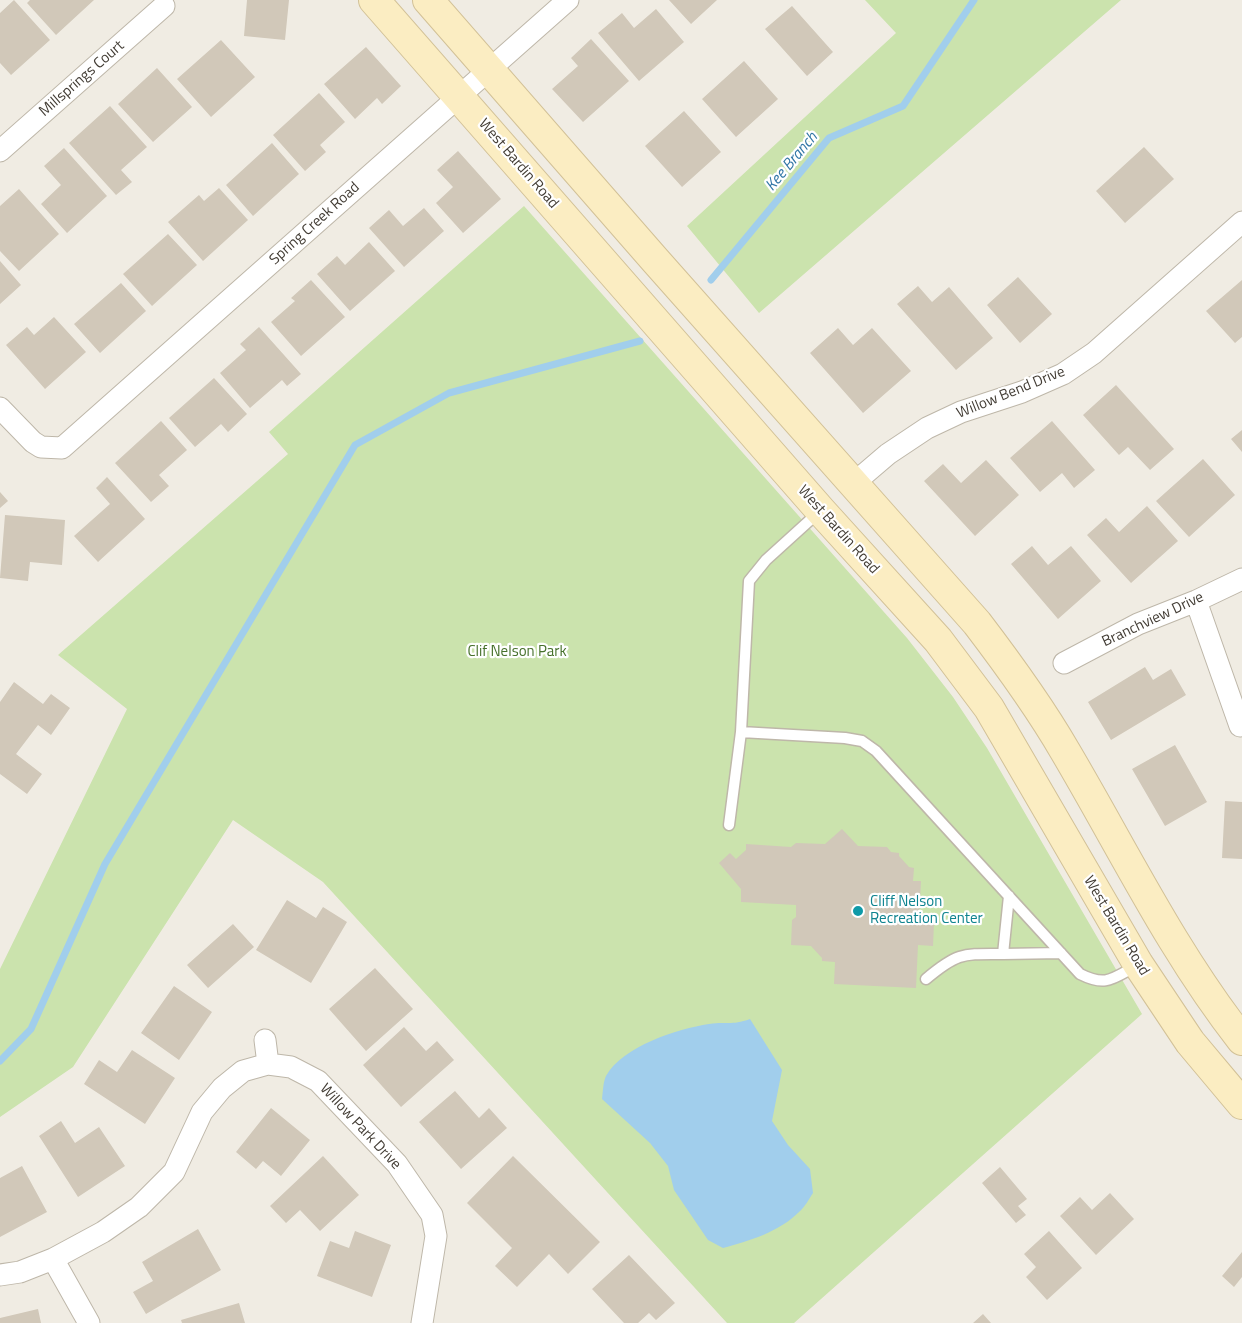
<!DOCTYPE html>
<style>
body{margin:0}
canvas{display:block;background:#f0ece3}
</style>
<canvas width="1242" height="1323"></canvas>
<script>
const ctx = document.querySelector('canvas').getContext('2d');
ctx.lineJoin = 'round';
function fill(path, color) { ctx.fillStyle = color; ctx.fill(path, 'evenodd'); }
function trace(path, color, width, dash) { ctx.strokeStyle = color; ctx.lineWidth = width; ctx.lineCap = dash ? 'butt' : 'round'; ctx.setLineDash(dash || []); ctx.stroke(path); }
function label(font, color, halo, rows, align = 'center') {
  ctx.font = font + ' "Titillium Web",sans-serif'; ctx.lineWidth = 4.5; ctx.setLineDash([]); ctx.textBaseline = 'middle'; ctx.strokeStyle = halo; ctx.fillStyle = color; for (const [text, x, y, turn = 0] of rows) {
    ctx.save(); ctx.translate(x, y); ctx.rotate((+turn || 0) * Math.PI / 180); ctx.textAlign = isNaN(turn) ? turn : align; if (halo) ctx.strokeText(text, 0, 0); ctx.fillText(text, 0, 0); ctx.restore();
  }
}
const green = new Path2D(`
 M865,0H1121L759,313L687,226L896,33Z
 M524,206L907,638L953,697L987,748L1142,1014L794,1323H727L323,882L233,820L73,1067L0,1117V969L127,709L58,655L288,454L269,432Z`);
const water = new Path2D(`
 M750,1019L782,1070L772,1121L788,1145L810,1169L813,1193C809,1199 805,1207 799,1212C779,1232 749,1241 723,1248L708,1240L674,1190L668,1166L650,1143L602,1099C603,1092 603,1082 606,1076C623,1046 677,1029 709,1024C726,1021 731,1026 750,1019Z`);
const stream = new Path2D(`
 M711,280L829,138L903,106L974,0
 M0,1061L31,1029L105,864L355,445L449,393L640,341`);
const building = new Path2D(`
 M14,0L50,40L11,75L0,63V13Z
 M30,0H94L56,35L27,3Z
 M247,0H289L285,40L244,36Z
 M669,0H717L691,24Z
 M792,6L833,52L807,76L765,29Z
 M656,9L684,42L639,81L598,33L622,13L634,28Z
 M591,39L629,81L583,122L552,89L578,66L571,58Z
 M221,40L255,77L211,117L177,79Z
 M366,47L401,86L382,104L377,98L355,119L324,84Z
 M744,61L778,99L736,137L702,99Z
 M157,68L192,107L153,142L118,104Z
 M319,93L345,122L320,145L326,152L305,171L273,135Z
 M110,106L147,147L121,170L132,182L116,195L69,143Z
 M684,111L721,152L682,187L645,146Z
 M272,143L299,174L253,216L226,185Z
 M1144,147L1174,179L1125,223L1096,191Z
 M64,148L107,196L67,233L41,204L61,185L44,166Z
 M458,151L501,199L463,233L436,203L453,187L437,170Z
 M219,188L248,220L203,261L168,222L199,195L204,201Z
 M19,189L59,234L19,271L0,251V206Z
 M424,208L444,231L404,267L369,228L389,210L403,226Z
 M168,234L197,265L152,306L123,274Z
 M369,242L395,271L350,311L317,274L337,256L345,265Z
 M0,261L21,285L0,304Z
 M1018,277L1052,314L1020,343L987,305Z
 M311,280L345,317L301,356L271,322L295,301L291,298Z
 M1242,280V337L1235,343L1206,311Z
 M121,283L146,311L100,353L74,324Z
 M918,286L932,302L949,287L993,338L956,370L897,304Z
 M54,317L86,352L45,389L6,345L27,327L34,335Z
 M259,327L301,374L287,386L282,380L250,408L220,373L246,350L240,344Z
 M838,328L853,345L872,328L911,371L863,413L810,353Z
 M214,378L247,414L228,432L221,424L195,447L169,418Z
 M1116,385L1174,449L1150,470L1128,447L1119,455L1083,415Z
 M161,421L187,450L159,475L169,486L151,502L115,463Z
 M1052,421L1095,470L1074,488L1062,473L1040,492L1010,458Z
 M1242,430V452L1231,439Z
 M1203,459L1235,495L1189,537L1156,501Z
 M986,460L1019,495L975,536L924,481L943,464L961,483Z
 M107,477L145,519L98,562L74,536L110,504L96,488Z
 M0,492L8,501L0,508Z
 M1147,506L1178,541L1131,583L1087,535L1106,518L1119,532Z
 M5,515L65,520L62,565L30,562L28,581L0,578Z
 M1032,546L1048,565L1071,546L1101,581L1058,619L1011,564Z
 M1145,667L1153,680L1171,669L1186,695L1111,740L1088,702Z
 M14,682L43,704L51,694L70,708L51,735L38,725L16,754L42,774L27,794L0,774V702Z
 M1175,745L1207,802L1165,826L1132,769Z
 M1225,801L1242,802V859L1222,858Z
 M842,829L858,846L887,847L891,852L899,853V856L909,867L914,868L913,881H921L919,922L934,923L933,946L918,945L916,988L834,984L835,962L822,961V958L811,946L791,945L792,920L796,917V905L741,902V889L719,863L730,853L736,859L746,850V844L791,847L796,843L825,844Z
 M287,900L316,918L323,907L347,922L311,983L256,950Z
 M233,924L254,947L208,988L187,965Z
 M375,968L413,1009L366,1051L329,1009Z
 M174,986L212,1012L179,1060L141,1033Z
 M404,1027L426,1051L437,1041L454,1060L401,1107L363,1065Z
 M132,1050L175,1078L145,1124L84,1084L99,1060L117,1072Z
 M455,1091L479,1118L489,1108L507,1128L461,1169L419,1122Z
 M271,1108L310,1140L281,1176L263,1161L256,1169L236,1152Z
 M61,1121L75,1143L99,1127L125,1166L78,1197L39,1136Z
 M323,1156L359,1195L320,1231L300,1210L286,1223L270,1206Z
 M513,1156L600,1242L568,1274L549,1254L517,1287L495,1266L512,1248L467,1203Z
 M22,1166L47,1212L0,1237V1178Z
 M1000,1167L1027,1199L1018,1206L1026,1215L1016,1223L982,1183Z
 M1110,1193L1134,1219L1096,1255L1060,1216L1080,1197L1092,1210Z
 M198,1229L221,1270L146,1314L133,1292L153,1281L142,1262Z
 M355,1231L391,1245L372,1297L317,1276L330,1241L349,1248Z
 M1049,1231L1082,1268L1047,1300L1026,1277L1036,1267L1024,1254Z
 M1242,1252V1277L1234,1287L1222,1276Z
 M629,1255L675,1303L656,1320L649,1313L638,1323H624L592,1289Z
 M239,1303L245,1323H182L181,1320Z
 M38,1309L41,1323H0V1318Z
 M983,1314L991,1323H973Z`);
const lane = new Path2D(`
 M820,511L766,560L749,581L741,732L845,738L862,741L876,751L1080,974C1106,987 1112,979 1136,966
 M729,825L741,732
 M1009,896L1003,954L1061,953
 M926,979C958,952 963,954 1003,954`);
const street = new Path2D(`
 M0,151L164,6
 M0,408L33,442L41,447L62,448L568,0
 M854,483L888,454L927,428L961,412L1022,392L1063,374L1094,353L1242,222
 M1196,601L1240,726
 M1064,663L1138,624L1196,601L1242,579
 M265,1040L268,1064
 M53,1259L89,1323
 M0,1275L20,1272L53,1259L103,1232L139,1207L174,1172L202,1112L222,1088L243,1071L268,1064L291,1067L318,1081L397,1164L432,1215L436,1236L422,1323`);
const secondary = new Path2D(`
 M374,0L821,511L938,640L989,708L1138,964L1190,1042L1242,1104
 M428,0L655,260L977,623C1009,665 1039,706 1065,751C1123,849 1172,951 1242,1040`);
const markers = [
 [858,911,6,"#0f9aa8"]
];
const streetNames = [
 ["Millsprings Court",82,79,-41],
 ["West Bardin Road",518,164,49],
 ["Spring Creek Road",315,224,-42],
 ["Willow Bend Drive",1011,393,-22],
 ["West Bardin Road",838,530,48],
 ["Branchview Drive",1153,620,-25],
 ["West Bardin Road",1116,926,59],
 ["Willow Park Drive",360,1127,47]
];
const parkNames = [
 ["Clif Nelson Park",517,652]
];
const cultureNames = [
 ["Cliff Nelson",870,902],
 ["Recreation Center",870,919]
];
const waterNames = [
 ["Kee Branch",792,162,-50]
];
fill(green, '#cbe3ad');
fill(water, '#a1ceec');
trace(stream, '#a1ceec', 7);
fill(building, '#d1c8b9');
trace(lane, '#beb7a9', 13);
trace(street, '#beb7a9', 23);
trace(secondary, '#d2c197', 32);
trace(lane, '#fff', 10);
trace(street, '#fff', 21);
trace(secondary, '#fbedc2', 30);
for (const [x, y, r, color] of markers) { const dot = new Path2D(); dot.arc(x, y, r, 0, 2 * Math.PI); ctx.fillStyle = color; ctx.fill(dot); trace(dot, '#fff', 2); }
label('15px', '#423c34', '#fff', streetNames);
label('15px', '#46702b', '#fff', parkNames);
label('15px', '#0d838f', '#fff', cultureNames, 'left');
label('italic 16px', '#3377a7', '#fff', waterNames);
</script>
